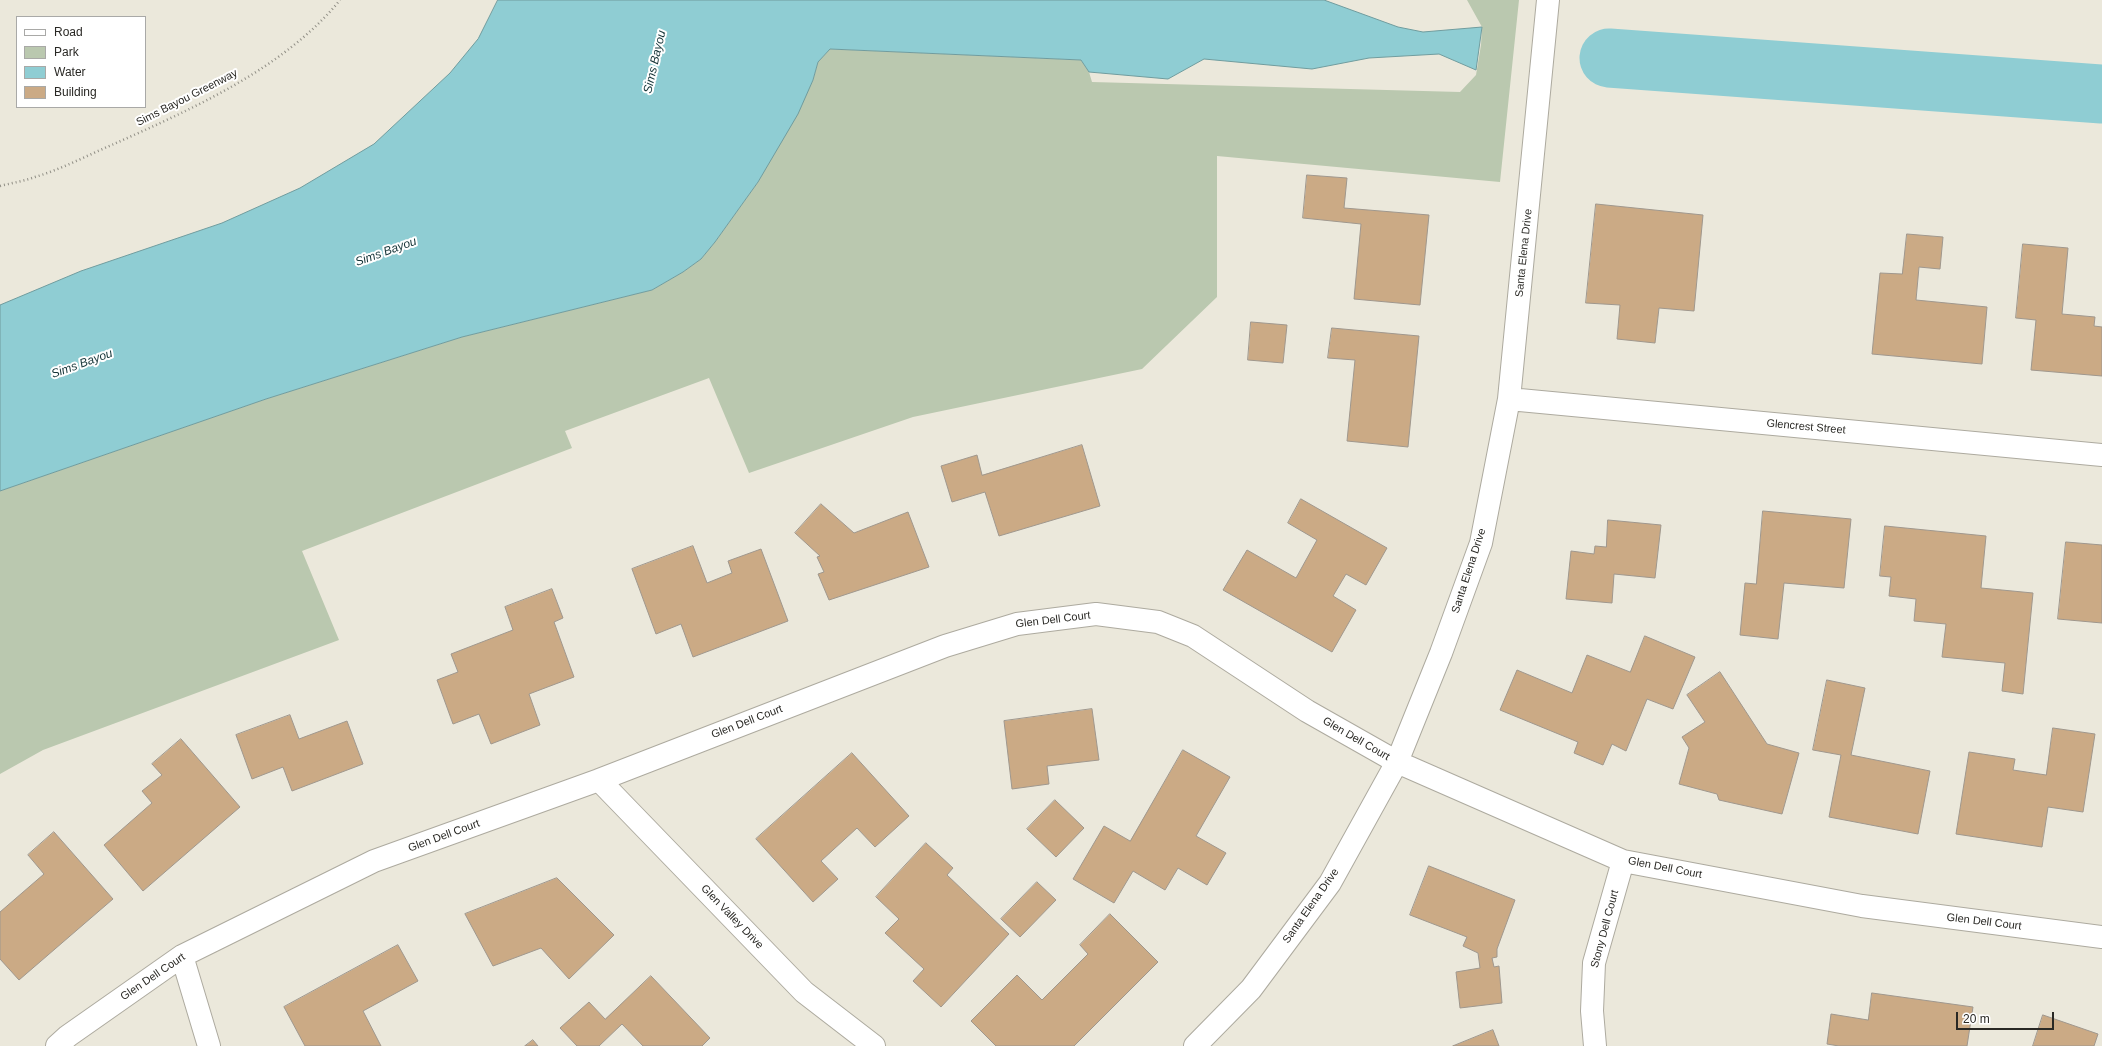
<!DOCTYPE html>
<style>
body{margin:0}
#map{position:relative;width:2102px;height:1046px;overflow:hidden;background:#ebe8db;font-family:Arial,sans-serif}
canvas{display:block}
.legend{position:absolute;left:16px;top:16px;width:130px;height:92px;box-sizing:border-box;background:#fff;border:1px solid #a9a9a7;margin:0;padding:5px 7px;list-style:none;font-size:12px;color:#292824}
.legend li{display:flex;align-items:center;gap:8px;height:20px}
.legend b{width:20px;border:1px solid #a9a9a7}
.scale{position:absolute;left:1956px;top:1012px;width:98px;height:18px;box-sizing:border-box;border:2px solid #292824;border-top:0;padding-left:5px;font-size:12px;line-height:14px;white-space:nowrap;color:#292824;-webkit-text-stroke:3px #fff;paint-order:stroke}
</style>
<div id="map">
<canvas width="2102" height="1046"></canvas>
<ul class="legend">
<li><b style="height:5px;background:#fff"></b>Road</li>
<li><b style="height:11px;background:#bac8af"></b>Park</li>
<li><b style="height:11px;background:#8fcdd3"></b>Water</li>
<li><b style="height:11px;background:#cbaa85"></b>Building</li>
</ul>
<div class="scale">20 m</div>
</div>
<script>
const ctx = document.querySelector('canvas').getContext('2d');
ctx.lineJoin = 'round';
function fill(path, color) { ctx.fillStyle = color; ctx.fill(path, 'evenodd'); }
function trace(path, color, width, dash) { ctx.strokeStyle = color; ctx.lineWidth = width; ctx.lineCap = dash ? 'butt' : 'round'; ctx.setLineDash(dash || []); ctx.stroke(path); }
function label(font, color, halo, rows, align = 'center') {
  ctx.font = font + ' Arial,sans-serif'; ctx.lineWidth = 4; ctx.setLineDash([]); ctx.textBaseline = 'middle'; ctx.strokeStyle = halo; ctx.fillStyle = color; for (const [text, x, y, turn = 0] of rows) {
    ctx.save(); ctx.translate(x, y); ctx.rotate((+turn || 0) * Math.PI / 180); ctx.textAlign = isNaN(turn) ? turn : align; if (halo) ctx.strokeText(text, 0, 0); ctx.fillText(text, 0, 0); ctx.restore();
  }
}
const green = new Path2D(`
 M1467,0H1519L1500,182L1217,156V297L1142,369L913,417L749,473L709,378L565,431L572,448L302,551L339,640L43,750L0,774V491L266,399L462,337L652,290L683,272L701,259L715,242L758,182L813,80L818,62L830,49L1081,60L1089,72L1092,82L1460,92L1476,75L1481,45L1482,27Z`);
const water = new Path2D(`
 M498,0H1324L1398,27L1423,32L1482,27L1476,70L1439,54L1369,58L1312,69L1204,59L1168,79L1089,72L1081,60L830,49L818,62L813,80L798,114L758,182L715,242L701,259L683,272L652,290L462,337L266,399L0,491V305L81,271L222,223L300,188L374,144L450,73L478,39Z`);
const river = new Path2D(`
 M1609,58L2102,94`);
const building = new Path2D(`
 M1307,175L1347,178L1344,208L1429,215L1420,305L1354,299L1361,224L1303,218Z
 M1596,204L1703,215L1694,311L1659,308L1655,343L1617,339L1620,305L1586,303Z
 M1907,234L1943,237L1940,269L1919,267L1916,300L1987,307L1982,364L1872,354L1880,273L1902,274Z
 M2023,244L2068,248L2062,314L2095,317L2094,326L2102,327V376L2031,370L2036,320L2016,318Z
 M1251,322L1287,325L1283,363L1248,360Z
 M1332,328L1419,336L1408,447L1347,441L1355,360L1328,358Z
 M1082,445L1100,506L999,536L985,492L952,502L941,466L977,455L982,475Z
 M1301,499L1387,548L1366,585L1346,574L1333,596L1356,610L1332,652L1223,590L1247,550L1296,578L1317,540L1288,523Z
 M821,504L854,533L908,512L929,567L829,600L818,574L824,572L817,557L820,556L795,533Z
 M1763,511L1851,519L1844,588L1784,583L1778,639L1740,635L1745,583L1756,584Z
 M1608,520L1661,525L1655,578L1614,574L1612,603L1566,599L1571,551L1594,554L1595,546L1606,547Z
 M1885,526L1986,536L1981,588L2033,593L2023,694L2002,691L2005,663L1942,657L1946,624L1914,621L1916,599L1889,596L1891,577L1880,576Z
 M2066,542L2102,545V623L2058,619Z
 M693,546L707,583L732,573L728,561L761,549L788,621L693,657L681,624L656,634L632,569Z
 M552,589L563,618L554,622L574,677L529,694L540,725L491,744L479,714L453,724L437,680L458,672L451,654L513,630L505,607Z
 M1645,636L1695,657L1673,709L1647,699L1626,751L1612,744L1603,765L1574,753L1578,742L1500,710L1517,670L1572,693L1587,655L1630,672Z
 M1720,672L1767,744L1799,753L1782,814L1719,800L1717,794L1679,784L1689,748L1682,737L1705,722L1687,695Z
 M1827,680L1865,688L1851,755L1930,771L1918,834L1829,817L1841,755L1813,750Z
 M1092,709L1099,760L1047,766L1049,784L1012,789L1004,721Z
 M290,715L299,739L347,721L363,764L292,791L283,767L252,779L236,735Z
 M2053,728L2095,734L2083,812L2048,807L2042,847L1956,834L1969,752L2015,759L2013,770L2046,775Z
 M181,739L240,807L143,891L104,845L152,803L142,791L162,775L152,764Z
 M1183,750L1230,777L1196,836L1226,853L1207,885L1178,868L1165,890L1133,871L1114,903L1073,879L1104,826L1130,841Z
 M852,753L909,816L875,847L857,828L821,861L838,879L813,902L756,839Z
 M1055,800L1084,828L1056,857L1027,829Z
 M54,832L113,899L19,980L0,959V912L44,874L28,855Z
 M926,843L953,868L947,875L1009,934L941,1007L913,981L924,969L885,933L899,919L876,897Z
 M1429,866L1515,900L1497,949V957L1492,958L1494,967L1499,966L1502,1003L1460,1008L1456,972L1480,968L1478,953L1463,946L1467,937L1410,915Z
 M557,878L614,935L569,979L541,948L493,966L465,914Z
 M1037,882L1056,900L1020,937L1001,919Z
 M1110,914L1158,962L1074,1046H996L971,1021L1017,975L1042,1000L1088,954L1080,945Z
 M398,945L418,981L363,1011L381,1046H305L284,1007Z
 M651,976L710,1038L702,1046H643L622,1024L599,1046H577L560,1028L589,1002L605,1019Z
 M1872,993L1973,1007L1967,1046H1839L1827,1044L1831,1014L1868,1020Z
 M2043,1015L2098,1034L2094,1046H2033Z
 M1493,1030L1499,1046H1453Z
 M533,1040L538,1046H525Z`);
const path = new Path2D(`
 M0,186C12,183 24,181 35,177C62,169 88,155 114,144C192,109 285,68 340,0`);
const minor = new Path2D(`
 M1509,399L2102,455
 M599,780L804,992L874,1046
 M182,956L209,1046
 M57,1046L68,1036L182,956L374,861L599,780L945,646L1017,624L1096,614L1158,622L1193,636L1307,711L1397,762L1623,861L1862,906L2102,937
 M1195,1046L1251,989L1330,883L1397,762L1441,653L1481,543L1509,399L1548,0
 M1595,1046L1592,1011L1594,963L1623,861`);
const streetNames = [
 ["Sims Bayou Greenway",187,98,-27],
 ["Santa Elena Drive",1524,253,-84],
 ["Glencrest Street",1806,427,5],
 ["Santa Elena Drive",1469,571,-72],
 ["Glen Dell Court",1053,620,-7],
 ["Glen Dell Court",747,722,-21],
 ["Glen Dell Court",1356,739,30],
 ["Glen Dell Court",444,836,-20],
 ["Glen Dell Court",1665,868,11],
 ["Santa Elena Drive",1311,906,-55],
 ["Glen Valley Drive",732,917,46],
 ["Glen Dell Court",1984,922,7],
 ["Stony Dell Court",1605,929,-75],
 ["Glen Dell Court",153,977,-34]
];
const waterNames = [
 ["Sims Bayou",655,62,-77],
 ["Sims Bayou",386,252,-20],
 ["Sims Bayou",82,364,-20]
];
fill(green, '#bac8af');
fill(water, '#8fcdd3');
trace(water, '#709c9e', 1);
trace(river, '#8fcdd3', 59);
fill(building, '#cbaa85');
trace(building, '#9f978d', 1);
trace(minor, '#adaa9f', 24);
trace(path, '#918f86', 2.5, [1, 3]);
trace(minor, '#fff', 22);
label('11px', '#292824', '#fff', streetNames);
label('italic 12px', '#163538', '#fff', waterNames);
</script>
